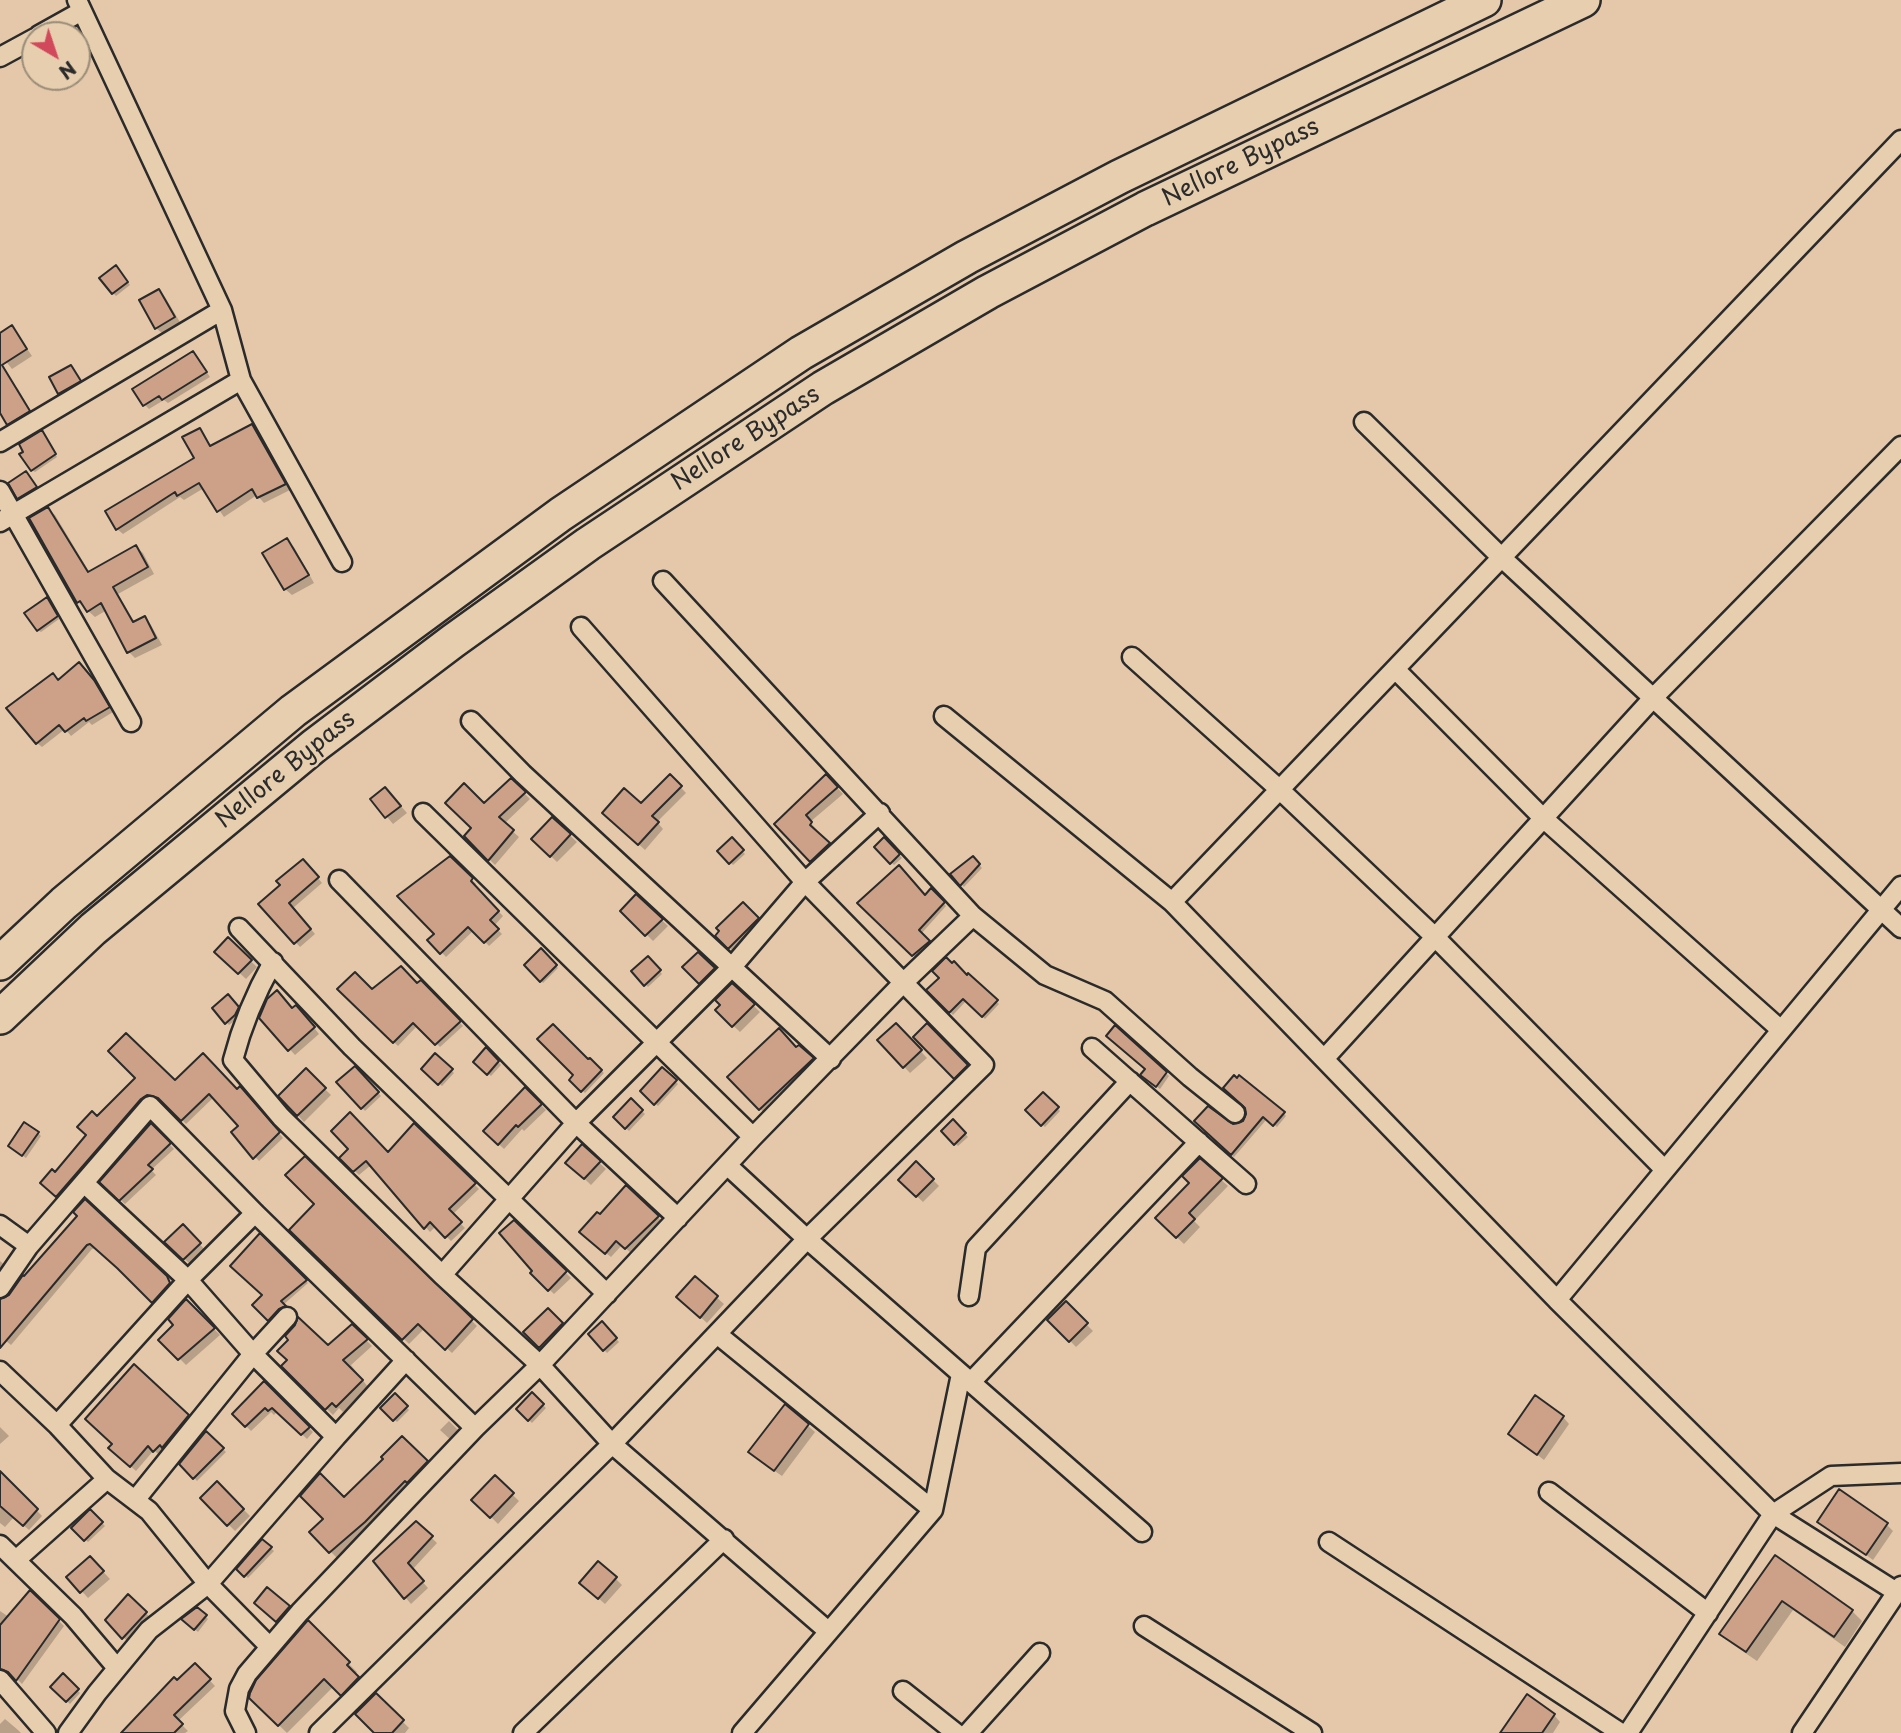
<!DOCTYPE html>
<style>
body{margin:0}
#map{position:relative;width:1901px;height:1733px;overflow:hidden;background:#e5c8a9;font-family:"Playpen Sans",sans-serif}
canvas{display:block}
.north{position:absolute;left:21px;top:21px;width:70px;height:70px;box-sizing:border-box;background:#e6ceae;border:2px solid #9b8d7a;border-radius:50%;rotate:141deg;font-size:19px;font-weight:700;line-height:28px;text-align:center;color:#2b2b2b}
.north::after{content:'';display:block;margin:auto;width:24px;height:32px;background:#d1495b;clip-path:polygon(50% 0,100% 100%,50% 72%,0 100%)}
</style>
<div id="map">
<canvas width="1901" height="1733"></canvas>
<div class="north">N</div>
</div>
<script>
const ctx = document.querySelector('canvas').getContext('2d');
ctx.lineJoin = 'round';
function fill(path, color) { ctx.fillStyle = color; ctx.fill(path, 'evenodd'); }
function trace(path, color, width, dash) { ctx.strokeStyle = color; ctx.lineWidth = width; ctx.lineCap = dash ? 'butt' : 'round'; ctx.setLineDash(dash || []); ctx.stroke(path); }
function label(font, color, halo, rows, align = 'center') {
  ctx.font = font + ' "Playpen Sans",sans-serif'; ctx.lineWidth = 5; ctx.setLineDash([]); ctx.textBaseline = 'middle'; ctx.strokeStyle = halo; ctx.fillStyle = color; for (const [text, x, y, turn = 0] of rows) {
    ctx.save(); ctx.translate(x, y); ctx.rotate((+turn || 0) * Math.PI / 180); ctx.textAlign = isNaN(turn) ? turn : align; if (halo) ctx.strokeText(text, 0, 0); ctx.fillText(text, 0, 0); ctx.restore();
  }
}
const shadow = new Path2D(`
 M118,270L130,285L116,296L113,293Z
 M159,291L165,297L181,324L163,334L156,328Z
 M12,327L32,356L12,369L0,354V335Z
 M197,358L210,377L168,403L164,400L149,409L145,405Z
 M71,367L86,388L66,400L51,378Z
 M11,382L18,389L35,418L15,430L0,410V389Z
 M252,426L257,431L290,490L264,503L257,495L224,517L204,488L184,500L180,497L123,534L117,529L196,459L200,430L212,447Z
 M44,435L57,457L35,472L32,470Z
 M26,473L42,494L25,504L19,497Z
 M48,509L55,515L90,573L136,547L143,553L154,574L118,594L135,623L145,618L151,625L162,645L135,658L129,652L107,610L95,617L78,602Z
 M287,541L294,547L314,583L292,595L285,589Z
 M49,602L59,619L41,632L38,630Z
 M83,669L98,686L113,712L92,725L89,722L71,736L65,729L42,747L37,743L59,681Z
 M670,776L686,793L657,822L663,829L645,850L605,813L641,805Z
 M826,776L843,794L810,822L817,830L815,831L834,850L817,867L776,824Z
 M511,780L530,799L504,824L519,837L495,865L466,836L473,828L484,805Z
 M392,796L407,813L393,824L372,799Z
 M552,819L577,842L557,862L533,839Z
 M884,839L902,858L894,865L876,847Z
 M731,840L745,854L733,865L719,851Z
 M450,858L476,884L474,886L503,916L494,926L502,934L489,946L474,930L446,957L430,940L436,934Z
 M973,858L982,868L964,887L953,875Z
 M308,866L322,883L293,908L315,934L300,947L261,904Z
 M931,890L946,906L921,934L931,945L916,958L860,903L925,898Z
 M636,897L668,926L653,941L623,911Z
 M743,904L764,926L736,954L717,936Z
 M228,940L257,967L246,979L217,952Z
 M541,951L558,968L543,983L526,965Z
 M698,954L721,975L707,989L685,967Z
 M648,958L662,974L648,987L633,971Z
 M952,966L967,977L968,975L999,1004L985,1019L967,1000L953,1015L929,990Z
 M421,982L463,1026L440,1047L418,1025L398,1046L340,989L372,991L417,986Z
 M732,985L760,1012L740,1032L717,1010Z
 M228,997L241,1011L238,1018L229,1025L214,1008Z
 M292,1010L301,1012L319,1034L295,1055L261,1018Z
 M896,1025L927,1058L910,1073L879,1040Z
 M927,1025L972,1071L960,1082L915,1037Z
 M1115,1028L1169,1076L1160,1089L1145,1078L1147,1069Z
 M799,1047L819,1066L767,1116L730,1078Z
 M486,1049L501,1065L491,1076L475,1062Z
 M435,1055L454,1073L442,1086L423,1069Z
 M590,1060L604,1073L585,1093L571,1080Z
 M355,1068L381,1096L365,1111L338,1082Z
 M662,1069L678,1084L658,1106L642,1091Z
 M306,1071L331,1095L304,1122L280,1096Z
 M137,1078L244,1092L283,1138L259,1161L233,1133L241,1126L214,1097L186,1124L164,1101L151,1099L61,1200L42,1183L55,1174L88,1135L97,1119Z
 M525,1090L546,1110L524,1131L522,1129L504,1149L485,1131Z
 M1043,1094L1060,1111L1045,1127L1027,1110Z
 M631,1101L645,1114L629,1131L615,1117Z
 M1247,1108L1284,1114L1286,1116L1277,1127L1267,1119L1234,1157L1197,1121L1232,1126L1245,1122Z
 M953,1121L968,1137L958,1146L943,1131Z
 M151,1125L174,1149L151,1170L156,1175L125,1204L102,1182Z
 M414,1125L479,1189L452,1215L465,1228L451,1241L436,1226L430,1232L371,1165L359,1175L341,1158L388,1155Z
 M38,1133L41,1136L26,1158L13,1149Z
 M582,1147L606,1169L591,1185L568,1163Z
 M305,1158L477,1326L452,1353L425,1328L409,1344L392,1327L317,1205Z
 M1200,1161L1228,1186L1194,1221L1200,1227L1184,1244L1157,1218L1191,1183Z
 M916,1163L939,1186L923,1202L900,1180Z
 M626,1187L663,1222L631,1253L622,1245L611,1257L586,1237L600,1217Z
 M85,1202L173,1287L157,1306L96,1248L92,1249L11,1345L0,1336V1300H5L79,1216Z
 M514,1222L571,1278L554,1294L532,1273L535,1271Z
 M183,1226L206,1251L191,1265L167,1242Z
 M260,1236L308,1283L283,1305L287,1309L272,1322L255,1305L264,1295Z
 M0,1261L8,1268L0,1281Z
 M695,1278L724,1304L707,1323L685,1303Z
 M186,1301L220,1335L186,1365L161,1340L176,1325Z
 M1066,1304L1093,1331L1076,1347L1050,1320Z
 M548,1310L569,1331L547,1354L525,1332Z
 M602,1324L619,1342L607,1353L590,1334Z
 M352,1326L372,1346L351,1365L368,1387L343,1412L339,1408L333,1415L283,1366L328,1347Z
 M134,1367L193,1422L160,1456L154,1450L136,1471L116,1453L114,1444Z
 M264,1383L313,1432L307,1439L278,1411L274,1415L271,1412L251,1431L234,1414Z
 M532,1395L546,1408L532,1423L518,1409Z
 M395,1396L409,1410L397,1422L383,1408Z
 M785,1406L815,1432L782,1476L757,1459Z
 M1563,1417L1569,1424L1544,1460L1510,1434Z
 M449,1421L460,1432L452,1441L440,1430Z
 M0,1427L9,1436L0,1444Z
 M206,1433L226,1452L197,1481L181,1464Z
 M402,1438L433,1469L337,1558L311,1532L385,1459Z
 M0,1473L42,1516L29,1530L14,1517L5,1527L0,1523Z
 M495,1478L519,1501L498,1524L474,1500Z
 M217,1483L250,1516L235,1531L202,1498Z
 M90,1512L105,1526L88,1542L74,1528Z
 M1819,1521L1886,1524L1893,1531L1873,1560Z
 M416,1523L437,1543L412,1570L428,1588L411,1604L375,1561Z
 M263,1541L274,1551L248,1578L239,1569Z
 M1775,1557L1852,1611L1862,1621L1845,1647L1793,1610L1757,1661L1732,1644L1721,1634Z
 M90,1558L110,1579L88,1598L69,1577Z
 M615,1578L622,1585L605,1604L588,1589Z
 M267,1590L296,1614L284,1627L262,1610Z
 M30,1592L64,1626L22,1684L14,1676L2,1671L0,1673V1611L9,1617Z
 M128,1597L152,1619L130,1644L107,1620Z
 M197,1609L208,1619L198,1632L184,1620Z
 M308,1623L357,1672L354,1675L367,1687L351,1703L334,1686L287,1733L251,1698Z
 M195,1665L215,1686L178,1721L188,1731L185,1733H124Z
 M63,1676L80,1693L70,1704L52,1687Z
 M376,1695L409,1728L405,1733H377Z
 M1554,1715L1560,1722L1553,1733H1502Z
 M5,1719L18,1730L21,1733H0V1724Z`);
const building = new Path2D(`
 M116,265L128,282L112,294L99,278Z
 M159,289L175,317L155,329L139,300Z
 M12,325L27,349L2,365L30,411L7,425L0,413V333Z
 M193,351L207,372L162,400L159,396L143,406L132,389Z
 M71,365L81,381L58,394L49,377Z
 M252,424L286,484L257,498L252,489L217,512L199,483L177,496L175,492L116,530L105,511L194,458L182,437L200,428L210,446Z
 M42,430L56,454L31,471L19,454L23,452L19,444Z
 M26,471L37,487L17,499L8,483Z
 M48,507L88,572L136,545L148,567L113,587L133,622L145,616L156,638L127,653L101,603L87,612L80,601L77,603L29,518Z
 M287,538L309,575L284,590L262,553Z
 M47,597L58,616L37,631L24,613Z
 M79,662L94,680L110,707L86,721L84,718L65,732L59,725L36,744L6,708L53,673L58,680Z
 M670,774L682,786L652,816L659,822L638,845L602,813L624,788L641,803Z
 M826,774L838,787L806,815L812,822L810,825L830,843L810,862L774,824Z
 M511,778L526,792L499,817L514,830L488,861L464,836L471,828L445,803L464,783L484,803Z
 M385,787L401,806L385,818L370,799Z
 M552,817L571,834L550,857L531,839Z
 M732,837L744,850L729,864L717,851Z
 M884,837L900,854L890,864L874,847Z
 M450,856L473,878L471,881L499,911L490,920L499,929L484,943L468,927L440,954L427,940L434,934L397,896Z
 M973,856L980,864L960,886L950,874Z
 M303,859L319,877L289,903L311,929L294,944L258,904L280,885L276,881Z
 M899,865L925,895L931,888L945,902L919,930L930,941L912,956L857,903Z
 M636,894L663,919L645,936L620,911Z
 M743,902L759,918L728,949L715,936L719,931L716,928Z
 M228,937L252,960L238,974L214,952Z
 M541,948L557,965L540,982L524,965Z
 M698,952L715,968L699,984L682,967Z
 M648,956L661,970L644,986L631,971Z
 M946,957L952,963L954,961L967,975L968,973L998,1000L982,1017L963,999L949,1013L926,990L939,978L932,971Z
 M401,966L417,983L421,980L461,1021L435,1045L413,1023L393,1043L337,989L355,972L372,989Z
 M732,983L755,1004L732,1027L715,1010L720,1005L715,1000Z
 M277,990L292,1008L296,1005L315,1027L288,1051L259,1018L267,999Z
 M228,994L239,1007L235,1015L225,1024L212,1008Z
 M896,1023L922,1050L903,1068L877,1040Z
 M927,1023L968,1065L954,1079L913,1037Z
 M553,1024L588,1059L590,1058L602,1070L581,1092L569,1080L573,1075L537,1039Z
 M1115,1025L1167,1072L1156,1087L1140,1075L1145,1069L1106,1036Z
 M779,1028L796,1047L799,1045L814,1058L759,1110L727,1077Z
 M126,1033L175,1080L203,1053L237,1089L240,1086L280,1132L253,1159L231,1132L238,1126L209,1094L181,1121L158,1098L147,1095L141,1099L56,1197L40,1183L52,1169L55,1172L86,1135L77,1127L92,1111L97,1116L135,1078L108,1051Z
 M486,1047L499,1061L487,1075L473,1062Z
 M435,1053L453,1069L438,1085L421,1069Z
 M355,1066L379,1092L361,1109L336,1082Z
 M662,1067L677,1080L654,1105L640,1091Z
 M306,1068L326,1088L297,1116L278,1096Z
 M1234,1075L1237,1078L1239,1075L1285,1112L1273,1126L1263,1117L1231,1155L1194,1121L1208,1106L1233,1124L1243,1121L1246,1114L1245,1108L1223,1088Z
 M525,1087L542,1104L518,1127L516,1125L498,1145L483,1131Z
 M1043,1092L1059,1107L1041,1126L1025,1110Z
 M631,1098L643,1110L625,1129L613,1117Z
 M350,1112L388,1152L414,1123L476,1183L449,1209L462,1222L445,1238L430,1222L424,1229L366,1161L353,1172L339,1158L348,1149L331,1131Z
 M953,1119L966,1133L954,1145L941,1131Z
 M24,1122L39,1132L22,1156L8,1146Z
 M151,1123L171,1143L148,1165L153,1169L119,1201L99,1182Z
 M582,1144L601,1161L584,1179L565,1163Z
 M305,1156L473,1319L445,1350L418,1324L402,1340L289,1230L314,1204L285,1175Z
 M1200,1158L1223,1178L1189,1213L1195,1219L1176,1238L1155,1218L1189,1183L1182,1176Z
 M916,1161L934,1179L916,1197L898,1180Z
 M626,1185L659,1216L625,1249L616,1241L605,1254L579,1232L597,1212L600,1214Z
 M85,1199L167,1276L170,1283L152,1303L117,1268L90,1244L87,1245L0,1348V1299L9,1295L23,1275L24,1276L77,1216L73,1212Z
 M514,1220L567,1271L548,1291L530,1273L532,1271L499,1233Z
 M183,1224L201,1243L183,1260L164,1242Z
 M260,1233L307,1280L281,1301L286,1306L279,1309L268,1321L252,1305L262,1295L230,1266Z
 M695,1276L718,1296L700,1318L676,1297Z
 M186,1299L215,1328L178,1360L158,1340L173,1325L168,1319Z
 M1066,1301L1088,1323L1069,1342L1047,1320Z
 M548,1308L563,1323L539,1348L523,1332Z
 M298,1317L328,1345L352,1324L368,1339L343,1360L363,1380L336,1407L332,1403L325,1410L281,1366L287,1360L277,1351L288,1340L285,1336L295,1325Z
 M602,1321L617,1338L603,1351L588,1334Z
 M134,1364L189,1415L162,1448L160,1445L153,1452L148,1446L130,1467L108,1448L112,1444L85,1419Z
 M264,1381L310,1427L301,1435L272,1408L268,1411L265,1408L245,1427L232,1414Z
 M532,1392L544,1404L528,1421L516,1409Z
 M395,1393L408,1406L393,1421L380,1408Z
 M1535,1395L1564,1416L1537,1455L1508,1434Z
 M785,1404L809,1424L774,1471L748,1452Z
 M206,1431L224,1448L193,1479L179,1464Z
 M402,1436L428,1461L407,1483L405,1481L365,1522L329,1553L309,1532L323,1519L300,1496L320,1473L344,1497L383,1459L381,1457Z
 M0,1471L38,1509L23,1526L0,1506Z
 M495,1475L514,1493L490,1518L471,1500Z
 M217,1481L244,1509L227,1526L200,1498Z
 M1839,1489L1888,1523L1866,1555L1817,1522Z
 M90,1509L103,1522L84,1541L71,1528Z
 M416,1521L433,1536L408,1563L424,1581L404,1599L373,1561Z
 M262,1539L272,1547L244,1577L236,1569Z
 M1775,1555L1853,1610L1834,1637L1782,1601L1746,1652L1719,1634Z
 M90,1556L104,1571L80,1593L66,1577Z
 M598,1561L617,1577L598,1599L579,1583Z
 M267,1587L290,1606L276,1622L254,1603Z
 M30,1590L60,1619L16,1681L8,1672L0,1669V1625Z
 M128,1594L147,1612L122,1639L105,1620Z
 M197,1607L207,1615L194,1630L181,1619Z
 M308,1620L350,1662L347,1665L359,1677L341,1696L324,1679L278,1726L249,1698L250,1693L256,1680Z
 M195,1663L211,1679L174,1715L183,1724L174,1733H121L174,1677L177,1680Z
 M63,1673L79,1689L66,1702L50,1687Z
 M376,1693L404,1720L392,1733H374L355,1714Z
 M1527,1694L1555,1714L1542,1733H1500Z`);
const street = new Path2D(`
 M77,0L222,310L241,380L342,562
 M39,35L82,11
 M0,57L35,38
 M1364,422L1501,557L1901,928
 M0,442L222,310
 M0,491L131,722
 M0,522L241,380
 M663,581L973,916L1045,975L1105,1001L1190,1077L1235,1113
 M581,627L805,882L984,1065L807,1239L727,1165
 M1132,657L1279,789L1435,937L1665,1170
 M1395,669L1543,818L1781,1030
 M944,716L1172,902L1557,1300L1901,886
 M471,721L523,774L831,1059
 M423,813L753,1137
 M339,880L576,1123L678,1218
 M1172,902L1901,140
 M239,928L352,1047L607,1294
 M273,962C255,994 242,1025 233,1060L281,1117L442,1275L540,1365L612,1444L828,1631
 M1092,1048L1246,1184
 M1324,1059L1653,698L1901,446
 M84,1183L188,1280L253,1354L336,1437L406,1360
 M0,1225L29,1246
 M442,1275L576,1123L732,967L805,882L880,813
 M0,1288L29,1246L150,1106L255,1213L475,1428
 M969,1296L976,1248L1130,1081
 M1557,1300L1773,1514L1831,1476L1901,1473
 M717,1334L933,1510
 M0,1371L57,1425L107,1479L149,1511L208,1584L270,1647
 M971,1382L1199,1142
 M57,1425L188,1280L255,1213
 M1549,1492L1708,1613
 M136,1499L253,1354L287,1317
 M1329,1542L1621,1733
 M0,1545L73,1616L117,1668
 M16,1560L107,1479
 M1144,1626L1312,1733
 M0,1680L46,1733
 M903,1691L956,1733
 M68,1733L97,1693L149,1630L208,1584L336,1437
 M246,1733L235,1711L239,1689L247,1674L300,1612L475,1428L540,1365L753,1137L902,984L973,916
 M319,1733L612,1444L807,1239L1142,1532
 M523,1733L724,1539
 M742,1733L933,1510L961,1374
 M968,1733L1040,1653
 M1628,1733L1773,1514L1898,1593
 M1802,1733L1901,1586`);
const highway = new Path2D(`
 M0,963L64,903L293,711L561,514L801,353L967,257L1119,177L1484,0
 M0,1017L93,929L314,746L453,641L588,544L823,388L988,292L1145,209L1583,0`);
const streetNames = [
 ["Nellore Bypass",1241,163,-26],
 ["Nellore Bypass",746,439,-33],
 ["Nellore Bypass",286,770,-39]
];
fill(shadow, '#0003');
fill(building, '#cda188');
trace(building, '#2b2b2b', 2);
trace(street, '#2b2b2b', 23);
trace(highway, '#2b2b2b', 38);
trace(street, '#e6ceae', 18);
trace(highway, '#e6ceae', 33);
label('24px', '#2b2b2b', '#e6ceae', streetNames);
</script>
